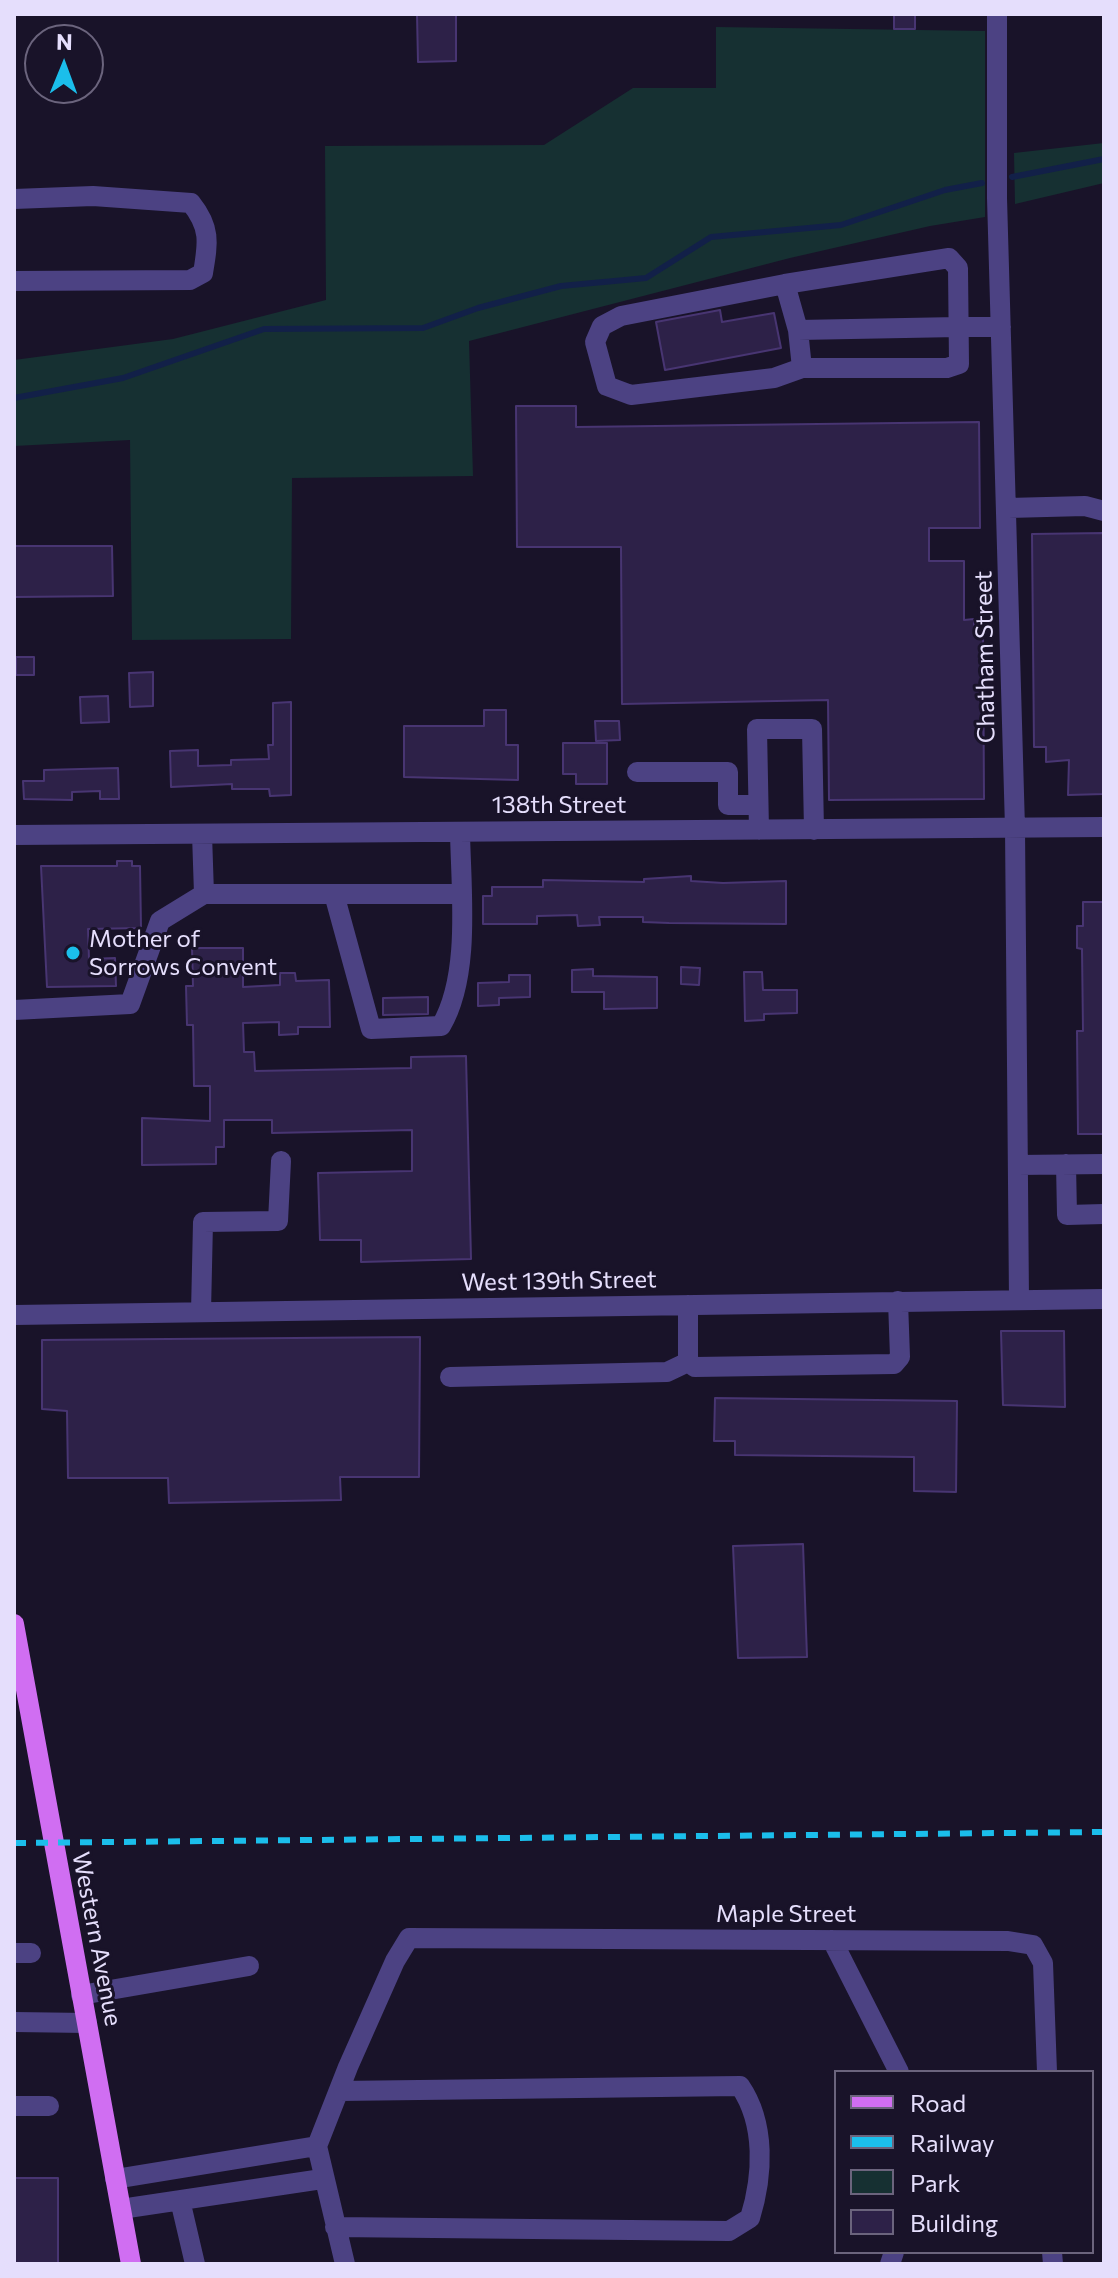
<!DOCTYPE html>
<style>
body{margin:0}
#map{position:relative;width:1118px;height:2278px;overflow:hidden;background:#191329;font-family:Commissioner,sans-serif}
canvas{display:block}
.frame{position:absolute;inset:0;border:16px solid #e5defc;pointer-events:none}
.legend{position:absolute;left:834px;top:2070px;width:260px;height:184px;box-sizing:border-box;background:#191329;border:2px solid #6b647d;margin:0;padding:10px 14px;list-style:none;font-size:24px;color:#e5defc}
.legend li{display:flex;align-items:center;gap:16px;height:40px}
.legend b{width:40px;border:2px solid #6b647d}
.north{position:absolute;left:24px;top:24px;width:80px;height:80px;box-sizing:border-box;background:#191329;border:2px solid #6b647d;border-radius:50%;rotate:1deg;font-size:22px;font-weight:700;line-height:32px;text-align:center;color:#e5defc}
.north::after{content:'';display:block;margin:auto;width:28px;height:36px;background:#1bbeeb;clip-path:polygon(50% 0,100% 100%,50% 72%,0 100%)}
</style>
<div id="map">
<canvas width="1118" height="2278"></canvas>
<div class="frame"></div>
<ul class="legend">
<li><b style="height:10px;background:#d06ef2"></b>Road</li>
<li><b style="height:10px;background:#1bbeeb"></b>Railway</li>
<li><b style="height:22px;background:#163032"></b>Park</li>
<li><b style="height:22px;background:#2d2148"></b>Building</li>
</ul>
<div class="north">N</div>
</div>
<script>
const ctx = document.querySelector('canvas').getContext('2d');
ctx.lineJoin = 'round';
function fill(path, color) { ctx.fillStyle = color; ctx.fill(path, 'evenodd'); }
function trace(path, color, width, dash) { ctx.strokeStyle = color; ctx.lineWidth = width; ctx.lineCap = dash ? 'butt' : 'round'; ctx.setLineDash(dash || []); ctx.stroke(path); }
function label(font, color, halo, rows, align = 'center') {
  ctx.font = font + ' Commissioner,sans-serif'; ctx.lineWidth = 6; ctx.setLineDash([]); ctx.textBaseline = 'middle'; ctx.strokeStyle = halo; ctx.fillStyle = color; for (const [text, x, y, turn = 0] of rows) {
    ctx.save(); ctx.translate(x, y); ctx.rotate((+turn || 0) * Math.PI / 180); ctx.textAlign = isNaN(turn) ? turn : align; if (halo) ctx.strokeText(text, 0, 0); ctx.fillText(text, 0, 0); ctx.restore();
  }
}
const green = new Path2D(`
 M716,27L985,31V217L930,226L790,258L469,341L473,476L292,478L291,639L132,640L130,440L14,446V360L173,339L326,300L325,146L544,145L633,88H716Z
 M1104,143V183L1015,204L1014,153Z`);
const stream = new Path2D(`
 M1012,177L1104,159
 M14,398L123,378L264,329L423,328L478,308L561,286L646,278L711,237L841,225L945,190L982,183`);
const building = new Path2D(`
 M417,14H456V61L418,62Z
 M894,14H915V29H894Z
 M720,310L722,322L774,313L781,348L665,370L656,322Z
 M516,406H576V427L979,422L980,528H929V561H964V620L974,619V630H983L984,799L829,800L828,700L622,704L621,547H517Z
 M1104,533V794L1068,795L1069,760L1046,762V747H1034L1032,534Z
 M14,546H112L113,596L14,597Z
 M16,657H34V675H16Z
 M153,672V706L130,707L129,673Z
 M108,696L109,722L81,723L80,697Z
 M291,702V795L270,796L269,789H232V784L171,787L170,751L198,750V766L231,765V760L269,759L268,745H273V703Z
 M484,710H506V745H518V780L404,777V726H484Z
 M595,721H619L620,740L596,741Z
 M563,743H607V784H576V774H563Z
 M118,768L119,799H100V791L72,792V800L24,799L23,781H44V770Z
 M117,861H132V866H140L141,928L88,929L89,959L115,958L116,986L47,987L41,866H117Z
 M691,876V881L723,883L786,881V924L669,923L643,922V917H599L600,925L578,926L577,915L537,916V924H483V896H492V887H543V880L644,882V879Z
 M1083,902H1104V1134H1078L1077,1031H1083L1082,949L1077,948V926H1083Z
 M192,948H243V987L280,985V973H295L296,981L329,980L330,1027H298V1034L279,1035V1022L243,1023L244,1052H254L255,1071L411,1068V1057L466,1056L471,1259L361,1262V1240H320L318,1173L412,1171V1130L272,1133V1120H224V1147H216V1164L142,1165V1118L210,1121V1086H194L193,1025H187L186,986H193Z
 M681,967L700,968L699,985L681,984Z
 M593,969V976L657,977V1008L604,1009V992H572V970Z
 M744,972H762L763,990H797V1013L764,1014V1020L745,1021Z
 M509,975H530V997L499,998V1005L478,1006V983L509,982Z
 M428,997V1014L383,1015V998Z
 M1001,1331H1064L1065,1407L1003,1405Z
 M420,1337L419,1477H340L341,1500L169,1503L168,1478H68L67,1411L42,1409V1340Z
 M715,1398L957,1401L956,1492L914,1491V1457L735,1455V1441H714Z
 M803,1544L807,1657L738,1658L733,1546Z
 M14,2178H58V2264H14Z`);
const minor = new Path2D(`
 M997,14V198L1015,828L1019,1300
 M14,199L93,196L191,203C211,228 208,243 203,273L190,280L14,281
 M785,284L621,316L602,326L595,342L607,386L631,395L774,378L802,368
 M798,330L802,368H947L959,364L958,268L949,258L785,284L798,330L958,327H1001
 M1008,508L1085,506L1104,511
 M637,772H728V805H758
 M759,830L757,729H812L814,830
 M202,834L204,894
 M14,835L1104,827
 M334,894L371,1029L441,1026C471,975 461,891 460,832
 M14,1010L130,1004L160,921L204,894H461
 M1066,1164L1067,1215L1104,1214
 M1018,1165L1104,1164
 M688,1305V1362L695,1367L894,1364L900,1357L898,1301
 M201,1312L203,1222L278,1221L281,1161
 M14,1315L1104,1299
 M450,1377L667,1372L688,1362
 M832,1940L899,2072
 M14,1953H31
 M81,1995L249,1966
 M14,2022L87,2023
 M14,2106H49
 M115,2179L317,2146
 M180,2200L195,2264
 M121,2209L322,2179
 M335,2227L729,2231L750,2218C763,2176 766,2124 740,2086L339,2091
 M1052,2252L1053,2264
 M345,2264L317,2146L348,2067L395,1961L409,1938L1008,1941L1033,1945L1043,1963L1047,2072
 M890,2264L894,2252`);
const major = new Path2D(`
 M14,1624L131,2264`);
const rail = new Path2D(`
 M14,1843L1104,1832`);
const markers = [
 [73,953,8,"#1bbeeb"]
];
const streetNames = [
 ["Chatham Street",985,657,-91],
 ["138th Street",559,805],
 ["West 139th Street",559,1281,-1],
 ["Maple Street",786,1914],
 ["Western Avenue",97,1939,79]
];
const poiNames = [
 ["Mother of",89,939],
 ["Sorrows Convent",89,967]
];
fill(green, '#163032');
trace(stream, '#122048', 6);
fill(building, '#2d2148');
trace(building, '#483572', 2);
trace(minor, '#4c4283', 20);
trace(major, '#d06ef2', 20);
trace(rail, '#1bbeeb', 6, [12, 10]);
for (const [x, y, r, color] of markers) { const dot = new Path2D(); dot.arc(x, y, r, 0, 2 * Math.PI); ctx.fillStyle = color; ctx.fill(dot); trace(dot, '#191329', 3); }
label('24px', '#e5defc', '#191329', streetNames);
label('24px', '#e5defc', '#191329', poiNames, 'left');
</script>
